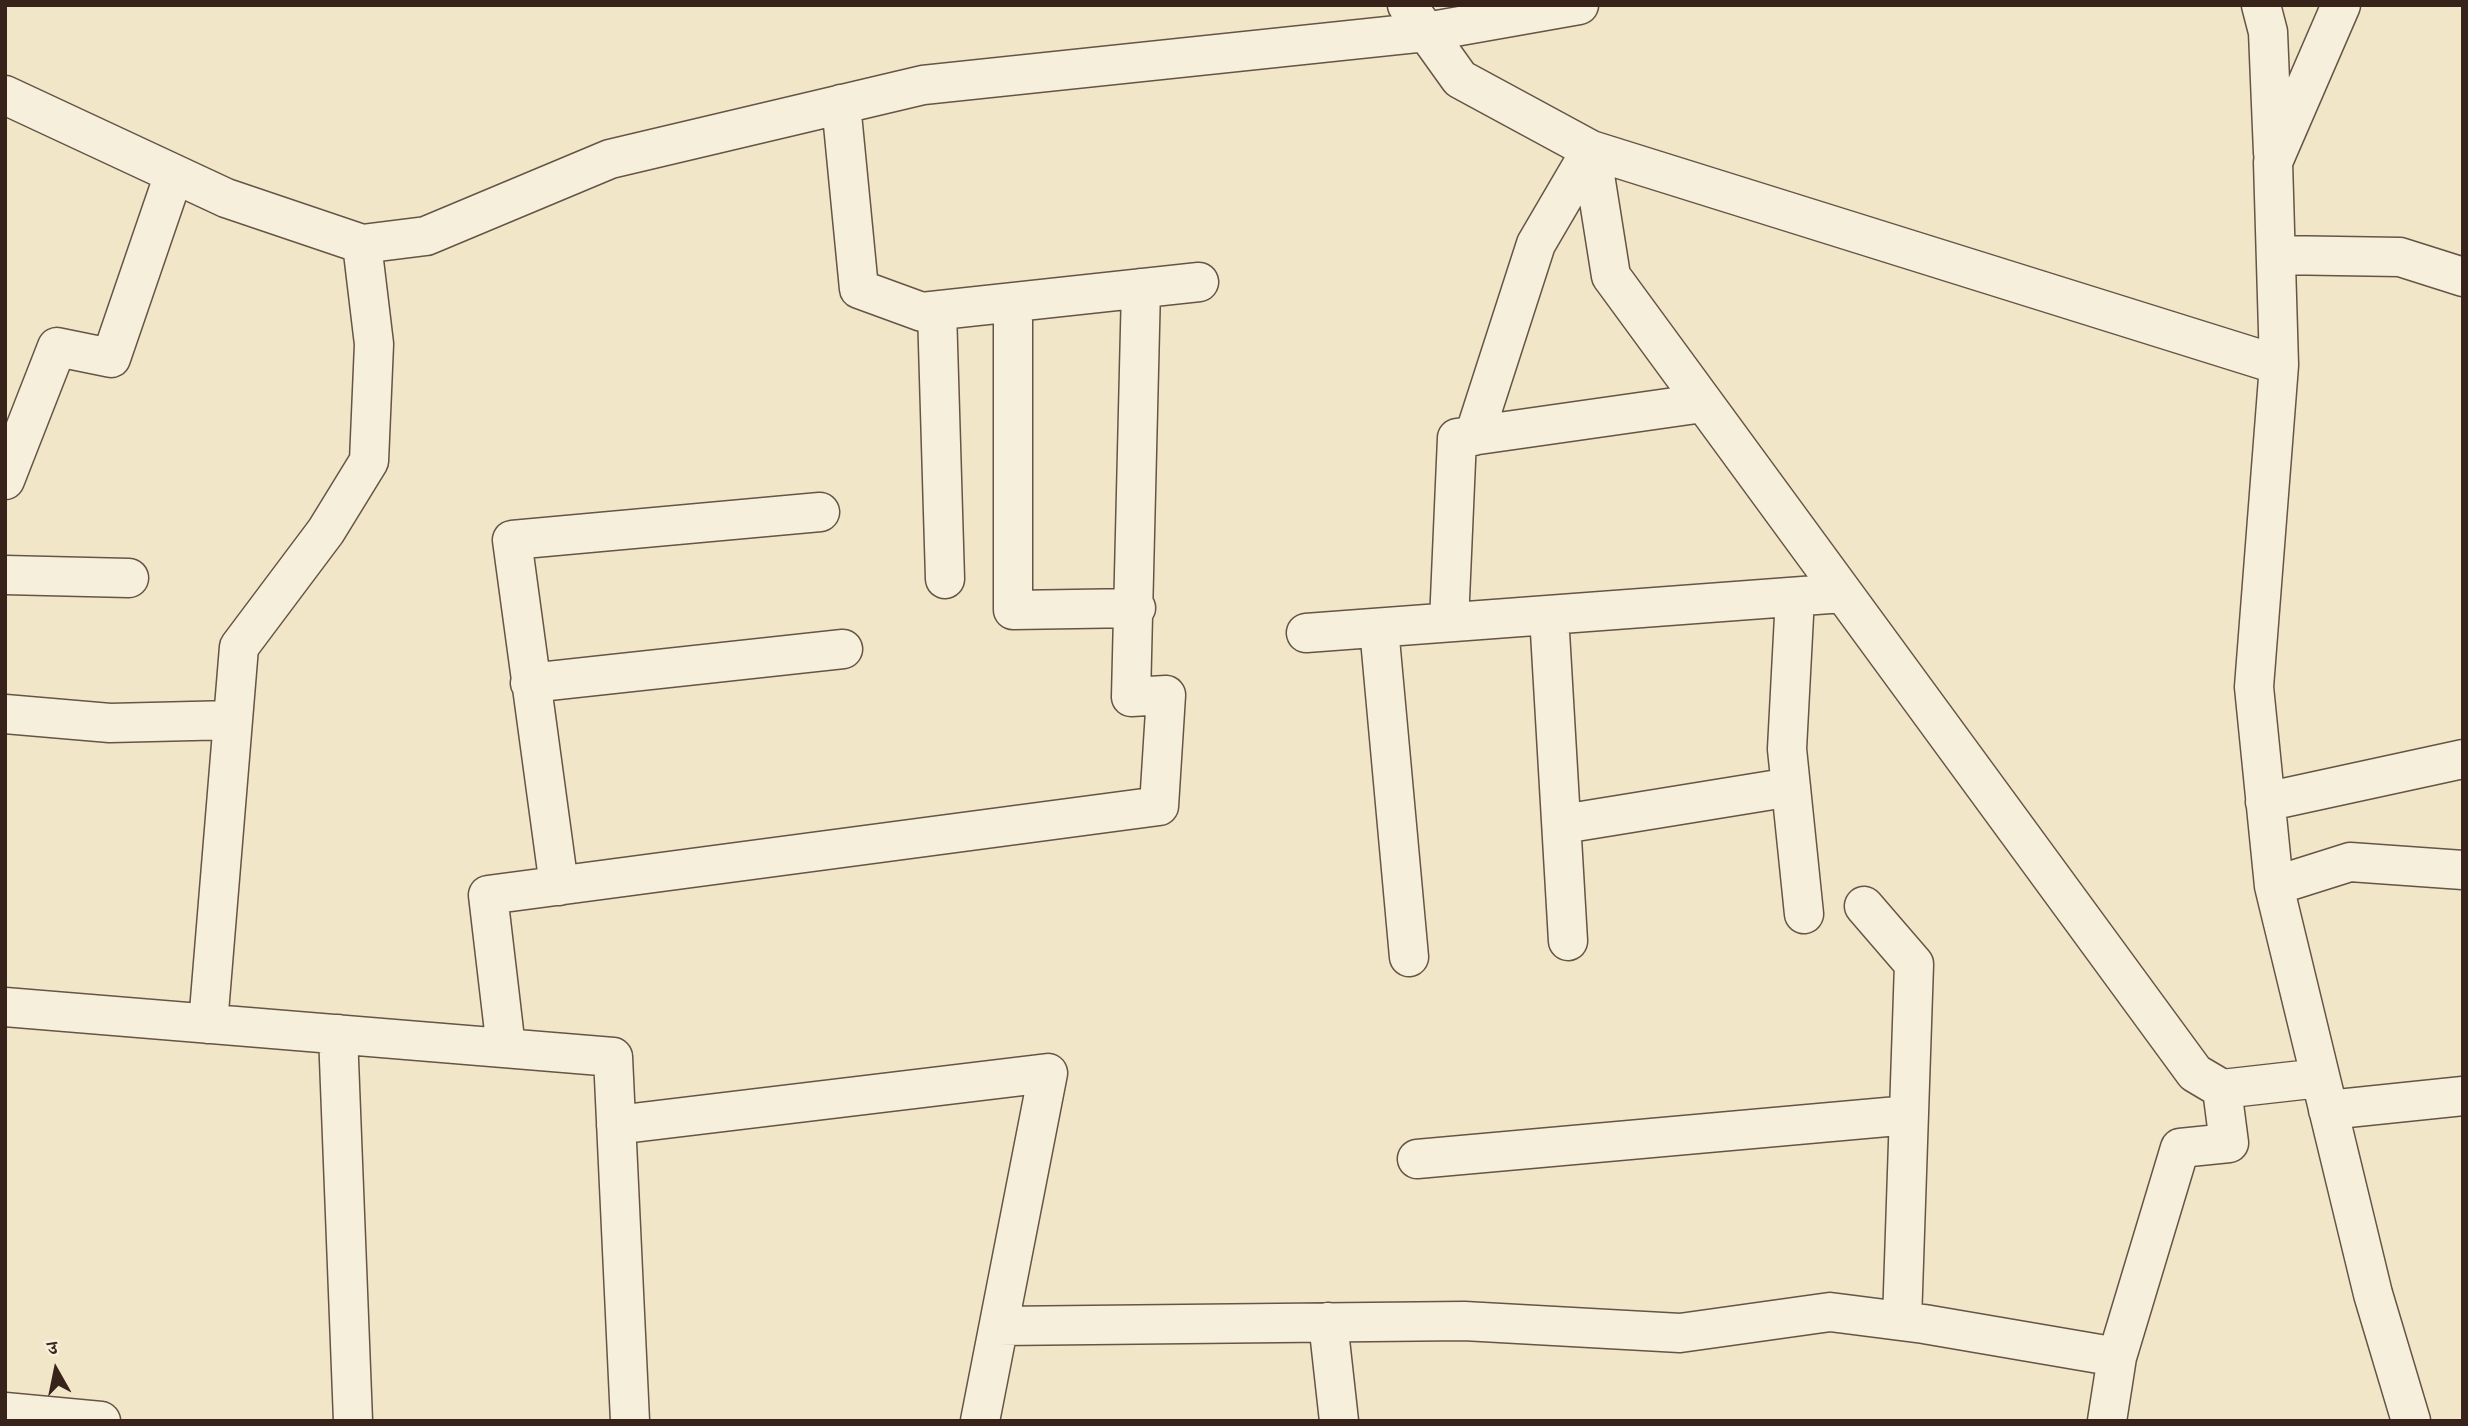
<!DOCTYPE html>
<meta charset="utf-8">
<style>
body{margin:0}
#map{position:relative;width:2468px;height:1426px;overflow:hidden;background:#f1e6c7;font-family:"IM FELL English","Noto Serif Devanagari",serif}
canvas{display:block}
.frame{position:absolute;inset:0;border:7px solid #38231b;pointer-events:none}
.north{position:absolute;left:21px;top:1335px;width:70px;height:70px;-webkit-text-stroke:5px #f6efdb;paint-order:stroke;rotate:351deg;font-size:19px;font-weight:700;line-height:28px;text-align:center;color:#38231b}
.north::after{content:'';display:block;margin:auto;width:24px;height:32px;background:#38231b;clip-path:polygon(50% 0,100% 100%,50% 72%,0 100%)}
</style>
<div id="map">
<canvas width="2468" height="1426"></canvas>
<div class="frame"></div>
<div class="north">उ</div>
</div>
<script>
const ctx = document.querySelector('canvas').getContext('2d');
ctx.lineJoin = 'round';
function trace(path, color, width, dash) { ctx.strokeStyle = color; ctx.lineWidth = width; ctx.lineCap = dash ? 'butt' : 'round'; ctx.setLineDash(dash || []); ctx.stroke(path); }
const minor = new Path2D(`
 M1407,5L1460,79L1591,150L2279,365L2254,687L2274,886L2373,1294L2411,1421
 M2261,5L2268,32L2273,153
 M5,95L226,198L362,244L426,236L610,159L923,85L1426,32L1579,5
 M841,104L859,289L922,312L1199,282
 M1591,150L1611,276L2195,1073L2222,1089L2320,1078
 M2276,255L2400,257L2463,277
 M1013,302V610L1136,608
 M937,311L945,579
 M2279,365L2273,162L2341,5
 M1474,436L1536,244L1591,150
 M5,480L57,347L111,358L174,174
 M5,575L129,578
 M1795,597L1787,749L1804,914
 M1549,615L1568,941
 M1449,622L1457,438L1703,403
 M1379,628L1409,957
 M1306,633L1843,593
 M530,683L843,649
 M5,714L110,723L233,720
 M2265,802L2463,759
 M1563,824L1791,787
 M559,886L512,540L820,512
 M2274,886L2350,862L2463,870
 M1864,906L1914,964L1902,1321
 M5,1007L613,1057L630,1421
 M208,1024L239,647L326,531L369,461L374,344L362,244
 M338,1034L353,1421
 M506,1048L488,895L1159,806L1166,695L1131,697L1141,288
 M2328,1110L2463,1096
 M616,1125L1048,1073L980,1421
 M1417,1159L1909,1115
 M1328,1322L1339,1421
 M999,1326L1464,1321L1680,1333L1830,1312L1924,1324L2117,1357
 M5,1412L101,1421
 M2107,1421L2117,1357L2180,1148L2229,1143L2222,1089`);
trace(minor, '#665446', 41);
trace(minor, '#f6efdb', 38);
</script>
